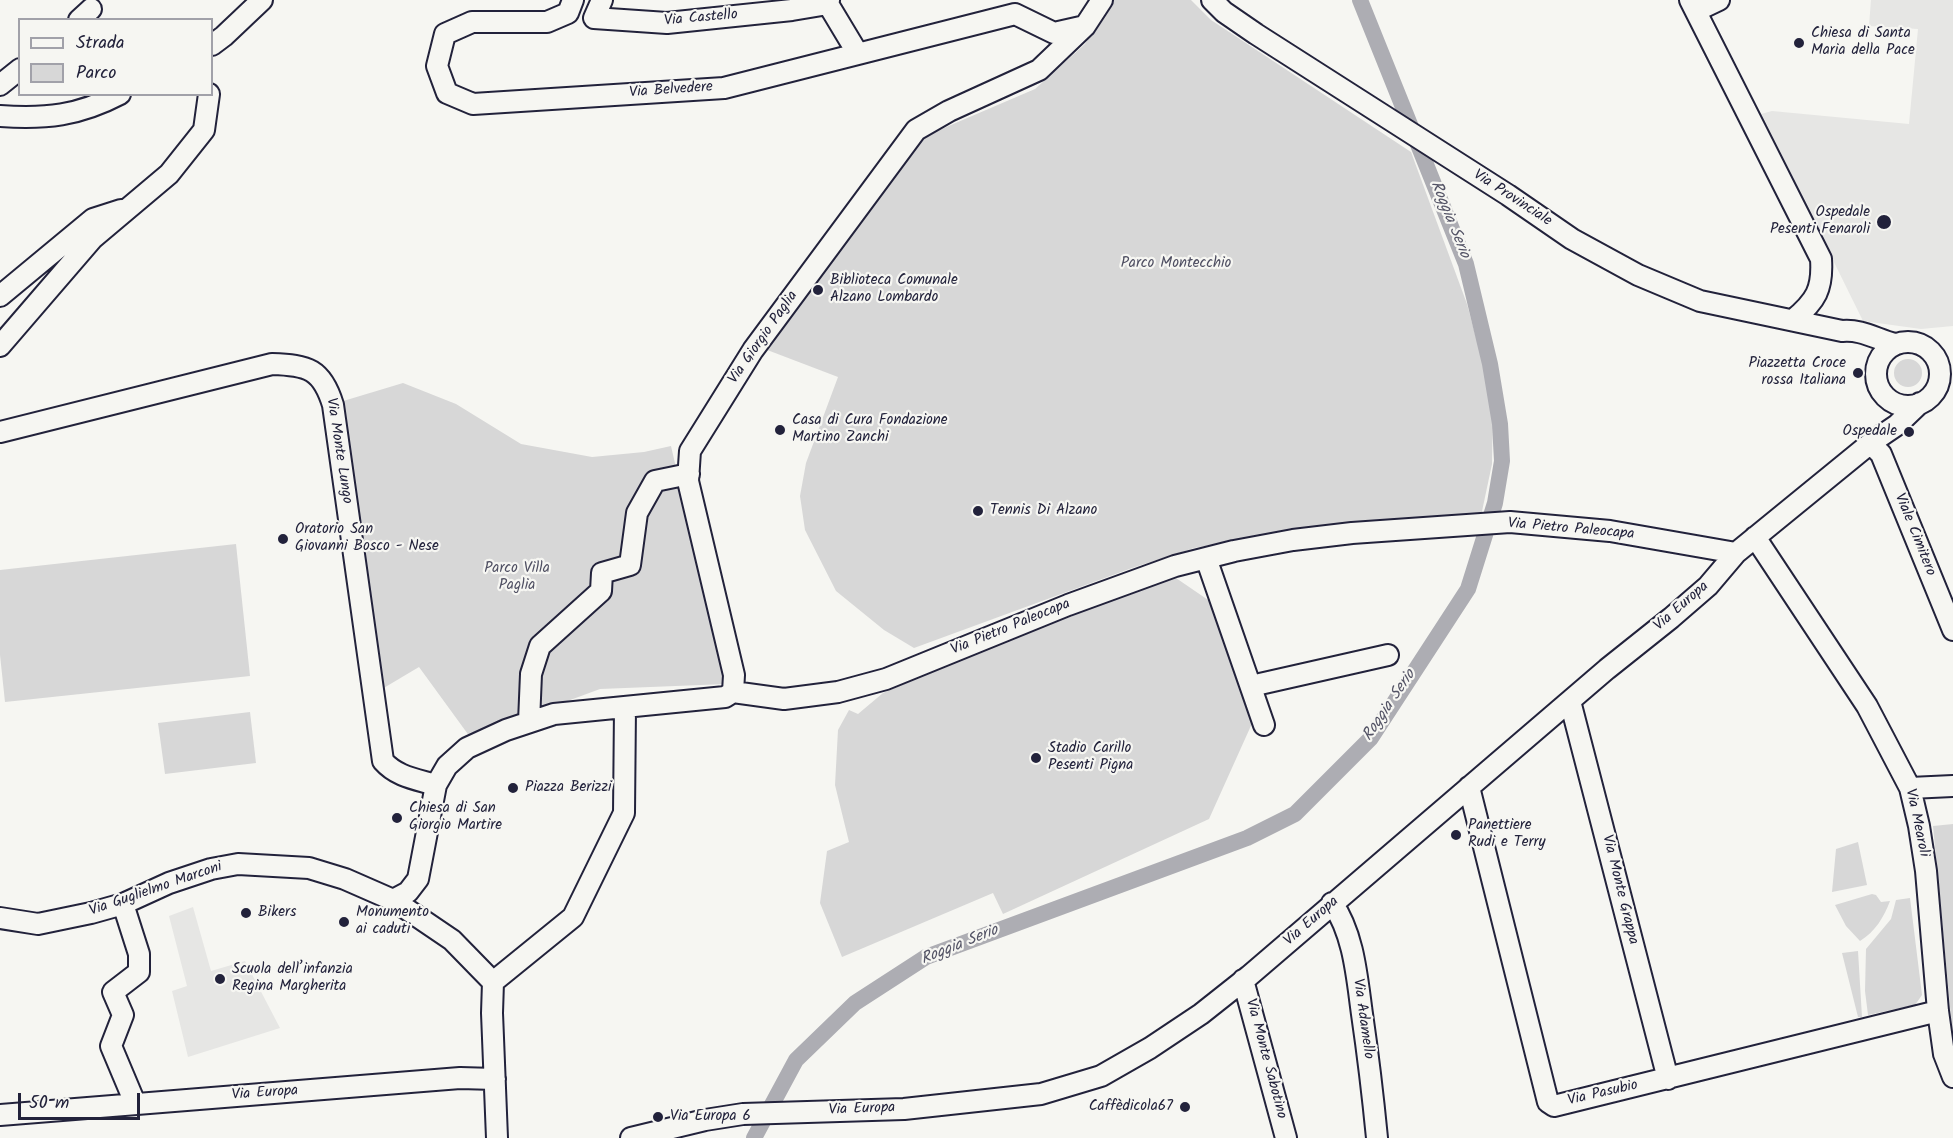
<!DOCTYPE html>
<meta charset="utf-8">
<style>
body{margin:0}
#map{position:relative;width:1953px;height:1138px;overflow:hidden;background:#f6f6f2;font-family:Kalam,sans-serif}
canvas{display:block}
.legend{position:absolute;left:18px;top:18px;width:195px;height:78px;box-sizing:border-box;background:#f6f6f2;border:2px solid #a1a1a9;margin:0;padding:8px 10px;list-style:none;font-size:18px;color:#22223b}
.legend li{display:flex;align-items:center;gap:12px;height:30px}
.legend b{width:30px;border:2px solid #a1a1a9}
.scale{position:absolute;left:18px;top:1093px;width:122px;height:27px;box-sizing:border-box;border:3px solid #22223b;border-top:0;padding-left:8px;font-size:18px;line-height:21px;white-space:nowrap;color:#22223b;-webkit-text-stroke:4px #f6f6f2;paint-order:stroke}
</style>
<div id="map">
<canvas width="1953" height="1138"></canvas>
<ul class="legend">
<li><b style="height:8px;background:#f6f6f2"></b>Strada</li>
<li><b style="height:16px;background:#d7d7d7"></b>Parco</li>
</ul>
<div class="scale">50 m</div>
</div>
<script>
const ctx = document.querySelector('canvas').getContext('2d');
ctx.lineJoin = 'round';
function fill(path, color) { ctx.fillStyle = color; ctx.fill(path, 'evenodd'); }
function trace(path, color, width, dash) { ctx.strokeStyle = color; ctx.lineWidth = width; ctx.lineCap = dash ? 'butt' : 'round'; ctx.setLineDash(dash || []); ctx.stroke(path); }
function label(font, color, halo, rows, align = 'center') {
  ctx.font = font + ' Kalam,sans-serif'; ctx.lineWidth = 4.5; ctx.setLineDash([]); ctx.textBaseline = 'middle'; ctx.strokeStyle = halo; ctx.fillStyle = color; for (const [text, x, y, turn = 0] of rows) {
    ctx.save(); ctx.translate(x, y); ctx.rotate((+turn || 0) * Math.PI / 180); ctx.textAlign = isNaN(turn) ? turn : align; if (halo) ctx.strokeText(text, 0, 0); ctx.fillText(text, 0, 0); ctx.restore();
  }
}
const built = new Path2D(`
 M1871,0H1953V326L1921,329L1863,321L1761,114L1772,111L1909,124L1918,29L1869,26Z
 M193,907L211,971L245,961L280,1028L188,1057L172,991L187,986L169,916Z`);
const green = new Path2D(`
 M1112,0H1191L1211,20L1411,152L1467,304L1493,401L1492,464L1481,516L1297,531L1194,548L1132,568L914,648L884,630L836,591L805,530L800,496L806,463L838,377L762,348L923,137L1035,89L1085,44Z
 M1894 373a14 14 0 1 1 28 0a14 14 0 1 1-28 0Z
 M403,383L456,404L521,444L592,457L644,452L671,446L726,684L600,689L470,737L419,667L382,689L340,402Z
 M236,544L250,676L5,702L0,655V570Z
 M1173,576L1214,604L1254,719L1209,819L1003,914L993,893L842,957L820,903L827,851L849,842L835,785L838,730L849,710L858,714L883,693L1088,605Z
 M250,712L256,763L165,774L158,723Z
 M1953,824V1038L1933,826Z
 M1858,842L1867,885L1832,892L1836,849Z
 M1872,894L1876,895L1881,902L1890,901C1884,917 1875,932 1860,941L1846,926L1835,905Z
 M1910,898L1922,995L1915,1005L1868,1015L1865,991L1866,949L1891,919L1896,900Z
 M1858,951L1862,1017H1858L1842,953Z`);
const canal = new Path2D(`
 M754,1138L796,1060L855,1003L926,957L1247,838L1295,814L1371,738L1468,589L1495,503L1502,461L1500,424L1490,364L1466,264L1360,0`);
const minor = new Path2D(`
 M573,0L568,13L547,22H472L445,34L437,66L447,93L473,104L724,88L1015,14L1054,33L1085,26
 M602,0L594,18L667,23L792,10L828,4
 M829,0L828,4L858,54
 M1212,0L1224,12L1256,34L1508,195L1572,239L1638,275L1700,301L1842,331C1861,329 1876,339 1895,344
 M1690,0L1821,259C1823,289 1816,301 1793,320
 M1696,11L1719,0
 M79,20L91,9
 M212,45L224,36L262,0
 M0,85L20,69
 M0,116C46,119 78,116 120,94
 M0,296L93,219L121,210
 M1876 374a32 32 0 1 1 64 0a32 32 0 1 1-64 0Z
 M0,346L93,238L169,174L204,130L209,94
 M0,432L272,364C308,365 322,369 333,405L383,761C397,777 416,779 436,785
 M1871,444L1881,454L1953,630
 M1755,537L1867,706L1910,788L1919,826L1926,871L1938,1011L1944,1054L1953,1077
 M1206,558L1264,725
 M1251,686L1388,655
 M733,692L734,675L688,481L690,451L753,350L916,130L949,111L1039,70L1085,26L1102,0
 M1570,701L1668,1079
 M529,722L531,674L540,646L601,591L602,573L630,565L637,513L655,481L689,474
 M1469,787L1548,1102L1554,1106L1938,1011
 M1910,788L1953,786
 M393,900L408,892L418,879L436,785L447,766L467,748L506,730L554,714L725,697L733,692L784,699L838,692L886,679L1068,605L1175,566L1234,551L1293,540L1352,533L1510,522L1610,531L1736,553
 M1332,903C1354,934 1357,978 1362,1014C1368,1055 1373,1097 1377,1138
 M123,904L139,954V972L113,992L123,1015L111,1046L135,1103
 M0,918L38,924L91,913L123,904L169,883L211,869L238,864L309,868L345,879L393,900L452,940L493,982
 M1243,980L1286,1138
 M493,982L573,917L624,813L625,708
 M493,982L492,1013L497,1138
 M0,1115L460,1078L495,1079
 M631,1138L705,1120L743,1114L904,1109L1041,1094L1101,1076L1150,1048L1201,1014L1249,976L1607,669L1671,618L1708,586L1736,553L1872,442L1897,425L1920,403`);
const markers = [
 [1799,43,6,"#22223b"],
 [1884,222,8,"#22223b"],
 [818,290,6,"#22223b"],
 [1858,373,6,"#22223b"],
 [780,430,6,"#22223b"],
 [1909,432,6,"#22223b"],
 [978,511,6,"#22223b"],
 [283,539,6,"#22223b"],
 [1036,758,6,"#22223b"],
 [513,788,6,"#22223b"],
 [397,818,6,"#22223b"],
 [1456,835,6,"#22223b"],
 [246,913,6,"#22223b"],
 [344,922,6,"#22223b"],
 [220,979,6,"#22223b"],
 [1185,1107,6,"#22223b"],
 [658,1117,6,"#22223b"]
];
const streetNames = [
 ["Via Castello",701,19,-5],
 ["Via Belvedere",671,91,-4],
 ["Via Provinciale",1512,199,33],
 ["Via Giorgio Paglia",764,338,-55],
 ["Via Monte Lungo",338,451,81],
 ["Via Pietro Paleocapa",1571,530,5],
 ["Viale Cimitero",1914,535,68],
 ["Via Europa",1682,607,-41],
 ["Via Pietro Paleocapa",1011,628,-22],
 ["Via Mearoli",1916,823,78],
 ["Via Guglielmo Marconi",156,890,-19],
 ["Via Monte Grappa",1619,890,76],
 ["Via Europa",1312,922,-41],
 ["Via Adamello",1362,1019,82],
 ["Via Monte Sabotino",1265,1059,75],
 ["Via Europa",265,1094,-4],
 ["Via Pasubio",1603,1094,-13],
 ["Via Europa",862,1110,-2]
];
const poiNames = [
 ["Chiesa di Santa",1811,34],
 ["Maria della Pace",1811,51],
 ["Ospedale",1870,213,"right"],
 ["Pesenti Fenaroli",1870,230,"right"],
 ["Biblioteca Comunale",830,281],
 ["Alzano Lombardo",830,298],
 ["Piazzetta Croce",1846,364,"right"],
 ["rossa Italiana",1846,381,"right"],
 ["Casa di Cura Fondazione",792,421],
 ["Martino Zanchi",792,438],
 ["Ospedale",1897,432,"right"],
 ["Tennis Di Alzano",990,511],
 ["Oratorio San",295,530],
 ["Giovanni Bosco - Nese",295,547],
 ["Stadio Carillo",1048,749],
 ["Pesenti Pigna",1048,766],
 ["Piazza Berizzi",525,788],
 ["Chiesa di San",409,809],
 ["Giorgio Martire",409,826],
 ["Panettiere",1468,826],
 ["Rudi e Terry",1468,843],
 ["Bikers",258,913],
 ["Monumento",356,913],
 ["ai caduti",356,930],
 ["Scuola dell’infanzia",232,970],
 ["Regina Margherita",232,987],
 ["Caffèdicola67",1173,1107,"right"],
 ["Via Europa 6",670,1117]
];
const parkNames = [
 ["Parco Montecchio",1176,264],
 ["Parco Villa",517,569],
 ["Paglia",517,586]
];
const waterNames = [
 ["Roggia Serio",1449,220,68],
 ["Roggia Serio",1390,706,-56],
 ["Roggia Serio",960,946,-22]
];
fill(built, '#e6e6e4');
fill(green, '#d7d7d7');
trace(canal, '#adadb3', 16);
trace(minor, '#22223b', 24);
trace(minor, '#f6f6f2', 20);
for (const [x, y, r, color] of markers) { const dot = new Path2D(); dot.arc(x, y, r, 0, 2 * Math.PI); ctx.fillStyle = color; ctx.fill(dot); trace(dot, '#f6f6f2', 2); }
label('15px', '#22223b', '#f6f6f2', streetNames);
label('15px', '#22223b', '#f6f6f2', poiNames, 'left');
label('15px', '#4f4f62', '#f6f6f2', parkNames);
label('italic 16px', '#535365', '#f6f6f2', waterNames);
</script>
